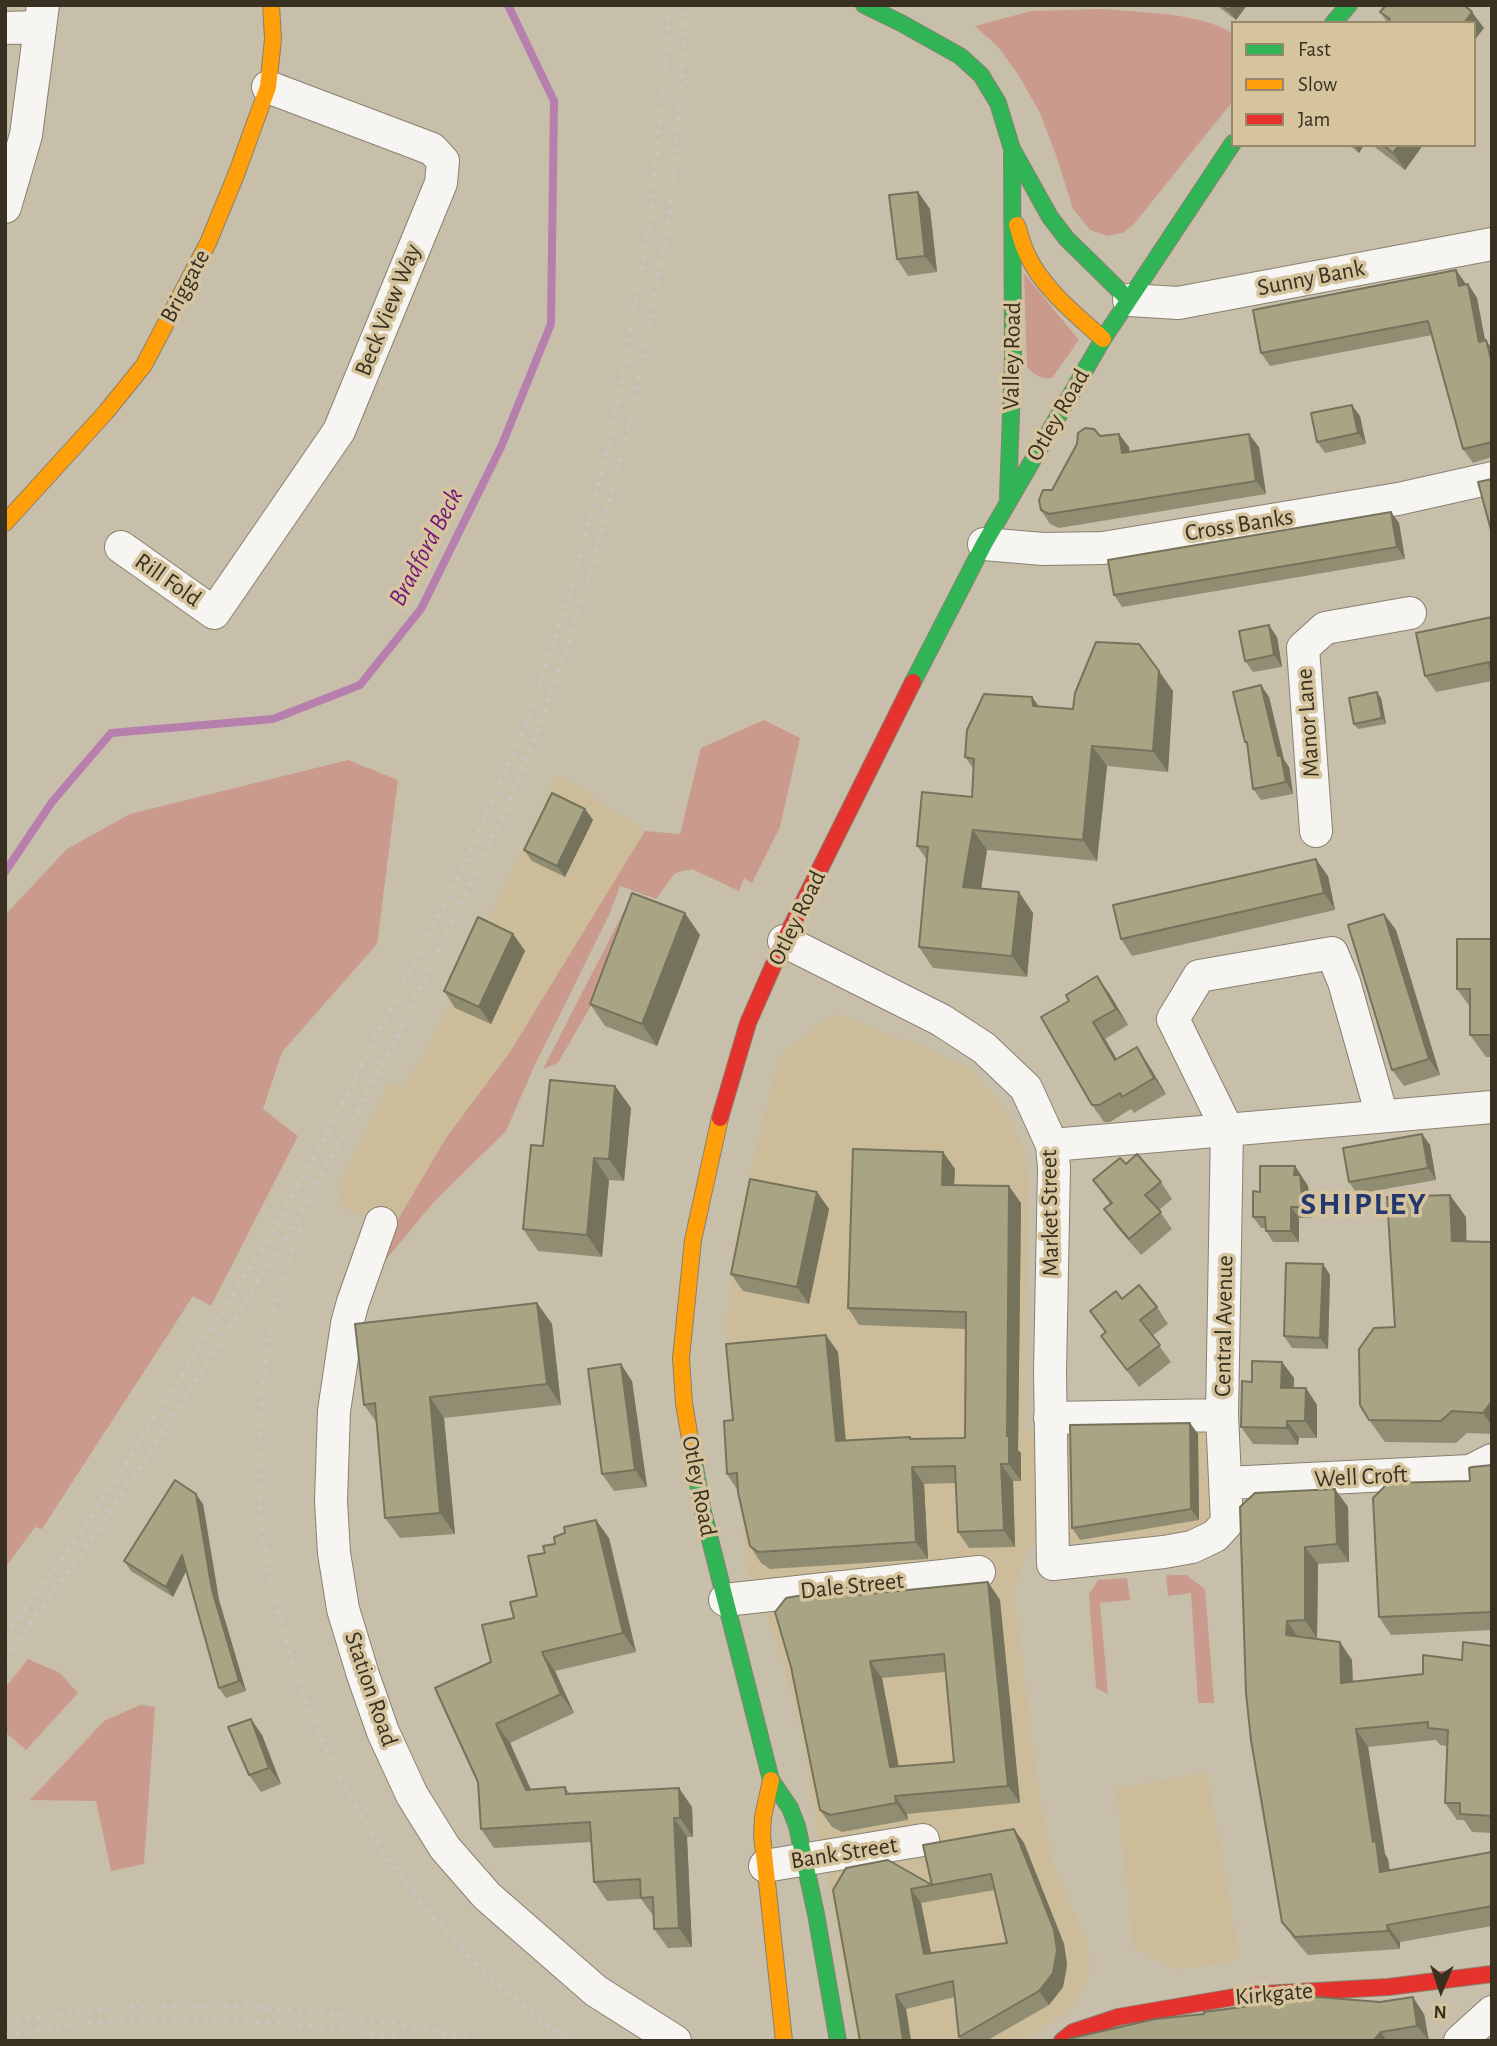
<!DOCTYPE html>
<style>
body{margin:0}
#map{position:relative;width:1497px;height:2046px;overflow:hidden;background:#c8bfaa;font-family:"Alegreya Sans",sans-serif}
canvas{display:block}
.frame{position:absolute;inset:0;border:7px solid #383121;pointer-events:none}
.legend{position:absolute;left:1231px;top:21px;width:245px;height:126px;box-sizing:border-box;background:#d5c49d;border:2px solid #96896b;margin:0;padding:9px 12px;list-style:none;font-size:21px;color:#383121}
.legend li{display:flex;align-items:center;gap:14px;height:35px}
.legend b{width:35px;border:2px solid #96896b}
.north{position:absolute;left:1406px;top:1955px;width:70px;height:70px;-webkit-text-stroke:5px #d5c49d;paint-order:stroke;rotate:182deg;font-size:19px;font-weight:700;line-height:28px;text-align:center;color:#383121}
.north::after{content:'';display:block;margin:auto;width:24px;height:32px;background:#383121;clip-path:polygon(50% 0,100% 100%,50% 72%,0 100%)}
</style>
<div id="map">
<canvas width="1497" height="2046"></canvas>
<div class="frame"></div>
<ul class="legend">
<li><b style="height:9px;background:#30b455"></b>Fast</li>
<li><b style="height:9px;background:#ff9f0a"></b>Slow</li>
<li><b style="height:9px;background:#e5322d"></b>Jam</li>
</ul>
<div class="north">N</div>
</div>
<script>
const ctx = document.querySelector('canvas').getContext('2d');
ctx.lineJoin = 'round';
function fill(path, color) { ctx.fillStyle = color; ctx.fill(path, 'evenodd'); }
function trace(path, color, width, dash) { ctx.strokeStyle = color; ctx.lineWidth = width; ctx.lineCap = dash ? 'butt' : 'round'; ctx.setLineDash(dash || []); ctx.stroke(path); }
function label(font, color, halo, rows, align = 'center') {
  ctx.font = font + ' "Alegreya Sans",sans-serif'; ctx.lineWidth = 7; ctx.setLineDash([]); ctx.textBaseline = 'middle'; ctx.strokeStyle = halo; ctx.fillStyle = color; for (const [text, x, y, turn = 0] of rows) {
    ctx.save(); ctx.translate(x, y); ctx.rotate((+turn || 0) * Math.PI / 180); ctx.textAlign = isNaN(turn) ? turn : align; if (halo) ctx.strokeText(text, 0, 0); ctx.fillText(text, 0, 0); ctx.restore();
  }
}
const built = new Path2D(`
 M558,774L645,831L510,1052L446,1138L393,1228L339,1205L343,1176L390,1083L404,1089L441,1022Z
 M832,1013L922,1046L970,1068L1007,1111L1025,1151L1028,1183L1025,1429L1207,1425L1218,1514L1200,1533L1028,1546L1014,1592L1039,1795L1054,1867L1088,1943L1090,1972L1077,2001L1061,2016L1020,2041H856L797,1712L773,1633L746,1566L726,1333L731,1262L739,1215L779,1057Z
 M1207,1772L1240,1959L1177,1970L1134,1947L1116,1788Z`);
const green = new Path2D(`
 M1102,9C1137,12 1205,13 1233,34V101L1134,224L1123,233L1107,236L1090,230L1073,209L1056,155L1040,113L1018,74L998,47L975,26L1031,11Z
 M1024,273L1079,340L1052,378C1040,379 1035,375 1027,367Z
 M764,720L800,738L780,827L752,883L744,878L739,891L692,869L675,873L656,899L620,886L609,915L533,1069L506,1131L433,1203L380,1267L393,1228L446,1138L510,1052L645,831L680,834L701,748Z
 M348,760L398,780L377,944L282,1052L263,1109L298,1136L211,1306L193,1296L42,1529L35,1527L5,1568V915L67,849L130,814Z
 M625,909L633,911L608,976L558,1063L543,1069Z
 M1166,1575H1186L1205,1589L1214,1703H1198L1191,1593L1168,1596Z
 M1127,1578L1130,1600L1100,1603L1108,1694L1096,1688L1089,1594L1098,1580Z
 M28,1659L60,1673L78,1693L26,1750L5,1732V1688Z
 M140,1705L155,1707L144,1864L111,1871L96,1801L30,1800L104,1721Z`);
const stream = new Path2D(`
 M5,872L52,802L111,733L273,719L360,685L421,609L501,447L551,324L554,101L508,5`);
const street = new Path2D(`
 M5,28L40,27
 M5,207L26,135L43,5
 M1129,300L1178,303L1492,244
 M984,544L1043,549L1103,548L1398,499L1492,478
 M121,547L214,613L339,431L441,183L443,161L432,149L268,87
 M1316,831L1303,648L1325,628L1410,613
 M784,941L941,1020L984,1048L1026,1088L1052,1145L1054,1168L1050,1371L1053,1564L1164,1552L1192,1547L1215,1536L1227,1523L1222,1415L1227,1129L1173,1019L1199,976L1332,953L1344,982L1382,1116
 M1052,1145L1492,1107
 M381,1223L353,1302L347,1324L334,1411L331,1501L334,1553L343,1609L363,1675L383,1732L412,1795L445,1848L487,1896L596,1991L675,2041
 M1050,1418L1222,1415
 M1227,1483L1470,1471L1492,1460
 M725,1600L979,1572
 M765,1866L923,1840
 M1460,2041L1492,2012`);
const fast = new Path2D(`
 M864,5L901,23L960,56L981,75L998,103L1012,149L1050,217L1066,238L1129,300
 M1333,23L1349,5
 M1008,497L1013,358L1012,154
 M913,682L984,544L1103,339L1233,143
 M690,1439L703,1512L771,1780L790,1808L797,1826L816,1914L838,2041`);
const slow = new Path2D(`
 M1017,225C1020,234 1022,243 1026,252C1041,287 1075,314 1103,339
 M5,523L106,412L144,365L208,243L236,175L268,87L273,39L271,5
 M690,1439L684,1403L681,1358L693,1240L720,1118
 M771,1780L763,1817L762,1835L784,2041`);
const jam = new Path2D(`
 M720,1118L748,1023L784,941L913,682
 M1062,2041L1073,2032L1118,2017L1246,1995L1388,1987L1492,1974`);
const rail = new Path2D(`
 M300,1228C277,1281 267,1340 262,1398C260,1424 258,1451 259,1477C260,1537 272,1597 290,1654C340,1812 433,1947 570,2041
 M5,1636L83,1530L273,1232L328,1131L464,866L531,712L579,562L616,412L651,217L667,38L668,5
 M5,1658L93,1537L149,1454L285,1239L342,1139L400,1031L509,803L542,719L569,642L592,566L631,420L669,220L685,39V5
 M5,2021L114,2008L241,2006L325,2013L410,2026L478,2041
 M5,2035C42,2030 79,2023 116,2021C215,2017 316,2021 413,2041`);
const wall = new Path2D(`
 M1216,5H1247L1236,20Z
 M1380,12L1484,28L1387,22Z
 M1349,145H1364L1359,153Z
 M1372,145H1423L1405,170Z
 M918,192L930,209L937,272L908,276L897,259Z
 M1456,270L1466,285L1468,284L1477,298L1485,341L1492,349V457L1473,463L1463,449L1432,335L1270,366L1261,353Z
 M1360,416L1366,444L1325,453L1317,442Z
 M1100,436L1129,447V452L1259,447L1266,494L1059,528L1050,524L1041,510L1052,490Z
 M1391,512L1399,523L1405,559L1122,607L1114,595Z
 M1492,617V681L1436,692L1425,676Z
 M1277,637L1282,667L1253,672L1245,661Z
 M1173,691L1168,772L1107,766L1097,861L987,850L981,889L1033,913L1027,977L933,968L919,947L927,860L917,846L972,797L973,768L965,757L1032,697L1039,707L1073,709Z
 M1269,697L1284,760L1289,767L1293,794L1261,800L1253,789L1247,746L1245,742Z
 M1381,698L1386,724L1358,729L1354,724Z
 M585,809L593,820L565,877L532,861L524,850Z
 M1328,876L1335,910L1132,956L1121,939Z
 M1384,914L1396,930L1440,1075L1404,1086L1392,1070Z
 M513,934L525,951L491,1024L455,1008L444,991Z
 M700,935L657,1046L605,1026L590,1004Z
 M1492,939V1057H1486L1470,1035V1007L1457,989Z
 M1109,993L1128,1025L1105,1039L1116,1059L1148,1064L1166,1094L1134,1113L1131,1109L1110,1122H1104L1092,1105L1041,1017Z
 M615,1086L631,1108L624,1181L609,1180L602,1257L538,1251L523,1229L543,1146Z
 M1422,1134L1430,1145L1436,1180L1357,1194L1349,1182Z
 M943,1152L955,1169L954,1185L1021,1203L1018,1450L1021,1453V1481H1013L1015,1547L969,1548L958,1532L956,1483L924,1484L928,1559L770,1569L761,1563L750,1546L738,1491L727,1474L733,1420L838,1352L846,1441L965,1438L966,1329L859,1325L848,1308Z
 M1126,1164L1161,1182L1172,1199L1159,1210L1172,1229L1141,1255L1116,1226L1104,1209L1110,1204L1093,1180Z
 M1295,1166L1308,1186L1311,1218H1299V1242H1273L1266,1231V1228H1261L1253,1217L1260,1192Z
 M817,1192L829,1209L809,1304L743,1291L731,1274Z
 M1466,1217V1242H1492V1434L1467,1433L1456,1443L1385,1442L1369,1420L1395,1327Z
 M1330,1275L1328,1349L1292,1348L1284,1336Z
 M1122,1299L1157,1307L1168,1324L1152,1336L1171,1362L1139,1387L1101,1336L1105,1333L1090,1311Z
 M537,1303L552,1324L561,1405L444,1418L455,1534L400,1538L385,1518L377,1423L364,1405Z
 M1282,1362L1294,1378L1293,1388H1306L1317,1405V1438H1299L1298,1445L1253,1444L1241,1427L1252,1382Z
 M632,1381L647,1487L614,1491L602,1474Z
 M1190,1423L1198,1434L1199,1520L1080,1540L1072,1528Z
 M1492,1465V1630L1391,1635L1379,1617L1470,1481Z
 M1335,1489L1348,1507L1349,1562L1318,1564L1317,1638H1310L1352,1660L1353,1682L1423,1674L1462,1660L1492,1646V1833L1472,1832L1464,1820H1457L1445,1803L1447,1746L1440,1745L1436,1740L1368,1747L1385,1854L1388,1859L1390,1870L1492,1852V1926L1400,1942V1949L1308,1955L1294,1939L1282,1922L1240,1507Z
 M203,1504L219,1600L246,1691L226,1698L219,1688L187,1570L173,1597L131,1571L124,1561Z
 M609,1538L636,1652L555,1671L574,1713L510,1743L531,1789L565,1787L570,1794L692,1807L693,1837H687L692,1947L668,1948L654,1929V1917L641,1899L607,1901L594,1882L591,1842L494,1848L481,1829L491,1662L514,1618L537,1596L545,1553Z
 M988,1582L1000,1600L1020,1803L907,1814L908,1820L842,1832L832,1827L820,1810L855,1586L862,1595ZM945,1672L954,1762L899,1767L882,1678Z
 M251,1719L262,1735L281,1784L261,1792L249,1775Z
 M1014,1829L1024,1843L1064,1944L1067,1965L1063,1987L1049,2005L986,2041H962L959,2037L955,1997L906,2009L911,2041H860L833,1890L932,1885L942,1899L921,1903L931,1953L1007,1943L995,1890L942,1899L932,1885Z
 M1424,2014L1429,2041H1065Z`);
const shadedWall = new Path2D(`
 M1232,5H1247L1236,20L1228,10Z
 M1472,12L1484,28L1474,41V23H1464Z
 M1354,145H1364L1359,153Z
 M1399,145H1423L1405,170L1393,153Z
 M918,192L930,209L937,272L925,256Z
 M1456,270L1466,284L1469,299L1459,286Z
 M1468,284L1477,298L1488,355L1479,342Z
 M1486,340L1492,349V363Z
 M1352,405L1360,416L1366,444L1358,433Z
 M1119,434L1129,447L1131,467L1122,453Z
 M1249,434L1259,447L1266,494L1256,481Z
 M1391,512L1399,523L1405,559L1397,547Z
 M1269,625L1277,637L1282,667L1274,655Z
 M1159,671L1173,691L1168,772L1153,751Z
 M1261,685L1269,697L1284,760L1289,767L1293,794L1286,782L1278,756Z
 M1377,692L1381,698L1386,724L1382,718Z
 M1032,697L1047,718L1033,706Z
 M1092,746L1107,766L1097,861L1083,840Z
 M585,809L593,820L565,877L557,866Z
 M973,830L987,850L978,908L963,887Z
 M1316,859L1328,876L1335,910L1324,893Z
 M1019,892L1033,913L1027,977L1012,956Z
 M685,913L700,935L657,1046L642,1024Z
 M1384,914L1396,930L1440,1075L1429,1059Z
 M513,934L525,951L491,1024L479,1007Z
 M1097,976L1109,993L1128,1025L1116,1009Z
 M1093,1022L1105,1039L1127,1076L1115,1060Z
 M1137,1047L1148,1064L1166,1094L1154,1078Z
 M615,1086L631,1108L624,1181L609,1159Z
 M1422,1134L1430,1145L1436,1180L1428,1168Z
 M943,1152L955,1169L953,1202L942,1185Z
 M594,1158L609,1180L602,1257L587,1235Z
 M1295,1166L1308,1186L1311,1218L1303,1207L1294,1175Z
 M1009,1186L1021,1203L1018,1450L1021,1453V1481L1009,1464L1007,1436Z
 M817,1192L829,1209L809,1304L797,1287Z
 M1450,1195L1466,1217L1467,1263L1452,1241Z
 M1291,1207L1299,1218V1242L1291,1231Z
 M1323,1264L1330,1275L1328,1349L1320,1338Z
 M537,1303L552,1324L561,1405L547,1384Z
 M826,1335L838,1352L847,1458L836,1441Z
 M1282,1362L1294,1378L1293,1404L1281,1388Z
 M621,1364L632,1381L647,1487L635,1470Z
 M1306,1388L1317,1405V1438L1305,1421Z
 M430,1397L444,1418L455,1534L440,1513Z
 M1492,1401V1426L1483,1413Z
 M1287,1421L1299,1438L1298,1445L1287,1428Z
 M1190,1423L1198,1434L1199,1520L1191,1509Z
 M1001,1464L1013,1481L1015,1547L1004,1530Z
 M912,1467L924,1484L928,1559L916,1542Z
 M1335,1489L1348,1507L1349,1562L1337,1544Z
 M196,1494L203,1504L219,1600L246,1691L239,1681L212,1590Z
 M596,1520L609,1538L636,1652L623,1633Z
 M1305,1547L1318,1564L1317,1638L1305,1620Z
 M182,1555L189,1565L173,1597L166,1587Z
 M988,1582L1000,1600L1020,1803L1008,1786Z
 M1287,1621L1299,1639L1286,1635Z
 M1340,1642L1352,1660L1353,1700L1341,1683Z
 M542,1652L555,1671L574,1713L561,1694Z
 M870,1661L882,1678L902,1784L890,1767Z
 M251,1719L262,1735L281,1784L269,1768Z
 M496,1724L510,1743L539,1809L526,1790Z
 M1356,1729L1368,1747L1385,1854L1388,1859L1392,1889L1380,1872L1373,1842Z
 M679,1788L692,1807L693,1837L680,1818Z
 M895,1796L907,1814L908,1820L896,1803Z
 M674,1818L687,1837L692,1947L679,1928Z
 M1014,1829L1024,1843L1064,1944L1067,1965L1063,1987L1049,2005L1039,1991Z
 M911,1889L921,1903L934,1968L924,1954Z
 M1387,1925L1400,1942V1949L1388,1931Z
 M896,1995L906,2009L911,2041L903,2040Z
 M1413,1997L1424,2014L1429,2041L1417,2026Z
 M1381,2032L1387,2041H1373Z`);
const building = new Path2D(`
 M1223,5H1232L1228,10Z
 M1386,5H1464L1472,12L1464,23H1387L1390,19L1380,12Z
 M1383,145H1399L1393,153Z
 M918,192L925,256L897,259L889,195Z
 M1456,270L1459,286L1468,284L1479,342L1486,340L1492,363V442L1463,449L1428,321L1261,353L1253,310Z
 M1352,405L1358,433L1317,442L1311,413Z
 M1085,428L1094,429L1100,436L1119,434L1122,453L1249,434L1256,481L1049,514L1041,510L1039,500L1043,490H1052L1077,444L1078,433Z
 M1492,479V534L1478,482Z
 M1391,512L1397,547L1114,595L1108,560Z
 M1492,617V675L1489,662L1425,676L1416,633Z
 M1269,625L1274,655L1245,661L1239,631Z
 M1096,642L1139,644L1159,671L1153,751L1092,746L1083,840L973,830L963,887L1019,892L1012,956L919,947L928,847L917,846L922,792L972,797L974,759L965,757L967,730L984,694L1032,697L1033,706L1073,709L1075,693Z
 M1261,685L1278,756L1281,755L1286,782L1253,789L1247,742H1245L1233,692Z
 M1377,692L1382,718L1354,724L1349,698Z
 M552,793L585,809L557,866L524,850Z
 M1316,859L1324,893L1121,939L1113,905Z
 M632,893L685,913L642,1024L590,1004Z
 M1384,914L1429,1059L1392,1070L1348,925Z
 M478,917L513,934L479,1007L444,991Z
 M1457,939H1492V1035H1470V989H1457Z
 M1097,976L1116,1009L1093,1022L1115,1060L1137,1047L1154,1078L1122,1097L1120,1093L1099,1105H1092L1041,1017L1069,1001L1066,995Z
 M550,1080L615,1086L609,1159L594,1158L587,1235L523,1229L531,1145L543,1146Z
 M1422,1134L1428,1168L1349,1182L1343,1148Z
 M853,1149L943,1152L942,1185L1009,1186L1007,1436H1009V1464H1001L1004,1530L958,1532L955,1466L912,1467L916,1542L758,1552L750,1546L738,1492L737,1473L727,1474L724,1421L733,1420L726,1344L826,1335L836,1441L910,1437V1439L965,1438L966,1312L848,1308Z
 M1137,1154L1161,1182L1145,1195L1161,1212L1129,1239L1104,1209L1112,1203L1093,1180L1120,1158L1126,1164Z
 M1260,1166H1295L1294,1175H1300L1303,1207H1291V1231H1266L1265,1217H1253V1191L1260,1192Z
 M750,1179L817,1192L797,1287L731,1274Z
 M1450,1195L1452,1241L1492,1242V1401L1483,1413L1452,1411L1441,1421L1369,1420L1360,1405L1359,1349L1374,1328L1395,1327L1387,1197Z
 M1286,1263L1323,1264L1320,1338L1284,1336Z
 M1139,1285L1157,1307L1140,1320L1160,1345L1127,1370L1101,1336L1106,1332L1090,1311L1116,1291L1122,1299Z
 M537,1303L547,1384L430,1397L440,1513L385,1518L375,1403L364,1405L355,1324Z
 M1252,1361L1282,1362L1281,1388H1306L1305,1421H1287V1428L1241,1427L1242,1381L1252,1382Z
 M621,1364L635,1470L602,1474L588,1369Z
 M1190,1423L1191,1509L1072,1528L1070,1425Z
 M1492,1465V1612L1379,1617L1373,1498L1388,1483L1470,1481L1469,1468L1472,1467Z
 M175,1480L196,1494L212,1590L239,1681L219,1688L182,1555L166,1587L124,1561Z
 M1335,1489L1337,1544L1305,1547V1620L1287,1621L1286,1635L1340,1642L1341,1683L1423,1674V1655L1462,1660L1463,1642L1492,1646V1816L1460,1814V1803H1445L1448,1730L1428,1728V1722L1356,1729L1373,1842L1376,1841L1380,1872L1492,1852V1906L1387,1925L1388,1931L1295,1937L1282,1922L1251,1740L1246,1693L1240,1507L1255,1493Z
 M596,1520L623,1633L542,1652L561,1694L496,1724L526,1790L565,1787L566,1794L679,1788L680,1818H674L679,1928L654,1929L653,1897L641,1898L640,1879L594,1882L590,1822L481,1829L478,1782L435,1688L491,1662L482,1625L514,1618L510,1602L537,1596L528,1556L545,1553L543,1546L555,1544L554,1537L565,1533L564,1527Z
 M988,1582L1008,1786L895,1796L896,1803L830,1815L820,1810L791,1667L775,1612L786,1598L855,1586L857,1595ZM944,1654L954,1762L890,1767L870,1661Z
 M251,1719L269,1768L249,1775L228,1727Z
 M1014,1829L1054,1930L1057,1950L1053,1973L1039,1991L959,2037L953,1981L896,1995L903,2040L860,2041L833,1890L846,1868L888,1860L932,1885L911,1889L924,1954L1007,1943L991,1874L932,1885L923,1845Z
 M1317,1997L1380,2002L1413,1997L1417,2026L1381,2032L1373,2041H1065L1068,2039L1155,2019L1204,2014V2012Z`);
const streetNames = [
 ["Sunny Bank",1311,278,-11],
 ["Briggate",185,286,-62],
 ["Beck View Way",388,310,-68],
 ["Valley Road",1012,356,-89],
 ["Otley Road",1058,415,-60],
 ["Cross Banks",1239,525,-9],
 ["Rill Fold",168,580,35],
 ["Manor Lane",1308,723,-94],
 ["Otley Road",797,918,-64],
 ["Market Street",1050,1213,-91],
 ["Central Avenue",1224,1326,-89],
 ["Well Croft",1361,1477,-3],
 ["Otley Road",699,1486,79],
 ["Dale Street",852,1586,-6],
 ["Station Road",371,1689,71],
 ["Bank Street",844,1853,-9],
 ["Kirkgate",1274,1994,-5]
];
const waterNames = [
 ["Bradford Beck",426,547,-62]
];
const districtNames = [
 ["SHIPLEY",1364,1204]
];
fill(built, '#ccbc9a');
fill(green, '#ca9b8c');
trace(stream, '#b67fad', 8);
trace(street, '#888171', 34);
trace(fast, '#888171', 18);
trace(slow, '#888171', 18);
trace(jam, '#888171', 18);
trace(street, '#f7f5f2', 32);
trace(fast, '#30b455', 16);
trace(slow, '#ff9f0a', 16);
trace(jam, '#e5322d', 16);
trace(rail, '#c7c4be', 5, [3.5, 7]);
fill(wall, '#918d72');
fill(shadedWall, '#76735c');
fill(building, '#a9a484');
trace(building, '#76735c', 2);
label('24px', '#383121', '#d5c49d', streetNames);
label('italic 26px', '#751877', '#d5c49d', waterNames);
ctx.letterSpacing = '2px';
label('bold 32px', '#24376f', '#d5c49d', districtNames);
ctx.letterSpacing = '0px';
</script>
